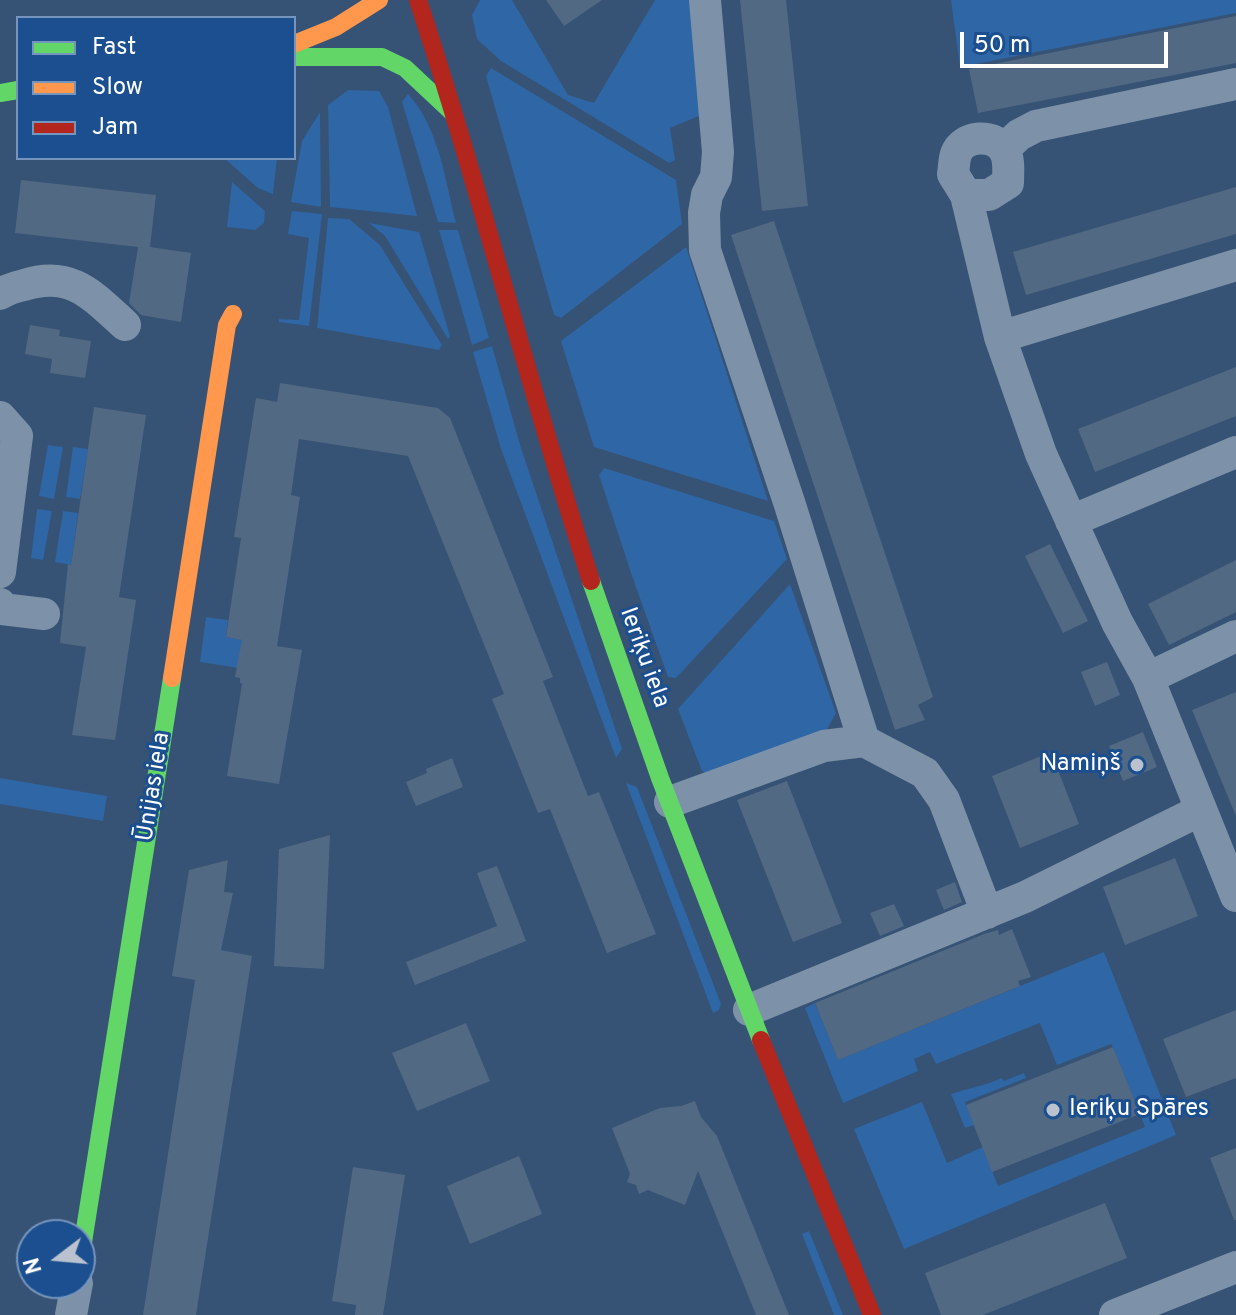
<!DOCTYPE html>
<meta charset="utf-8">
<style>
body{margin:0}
#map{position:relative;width:1236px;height:1315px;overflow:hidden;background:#365274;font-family:Overpass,sans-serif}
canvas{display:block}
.legend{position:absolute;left:16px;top:16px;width:280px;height:144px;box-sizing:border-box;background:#1b4f8f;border:2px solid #7695bc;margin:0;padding:10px 14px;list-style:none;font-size:24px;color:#fff}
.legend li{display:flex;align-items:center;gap:16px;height:40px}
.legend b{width:40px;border:2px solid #7695bc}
.north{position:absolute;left:16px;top:1219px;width:80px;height:80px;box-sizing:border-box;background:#1b4f8f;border:2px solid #7695bc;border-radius:50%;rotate:254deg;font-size:22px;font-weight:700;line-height:32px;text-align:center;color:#fff}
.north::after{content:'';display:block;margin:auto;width:28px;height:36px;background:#b9c2ce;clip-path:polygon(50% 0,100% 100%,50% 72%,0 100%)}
.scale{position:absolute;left:960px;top:32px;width:208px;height:36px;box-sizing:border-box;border:4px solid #fff;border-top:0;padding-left:10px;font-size:24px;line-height:28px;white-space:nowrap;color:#fff;-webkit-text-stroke:6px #1b4f8f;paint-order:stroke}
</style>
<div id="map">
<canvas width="1236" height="1315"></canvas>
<ul class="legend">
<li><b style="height:10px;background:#63d668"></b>Fast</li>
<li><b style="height:10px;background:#ff974d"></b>Slow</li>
<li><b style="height:10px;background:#b3261e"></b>Jam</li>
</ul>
<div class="north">N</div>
<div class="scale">50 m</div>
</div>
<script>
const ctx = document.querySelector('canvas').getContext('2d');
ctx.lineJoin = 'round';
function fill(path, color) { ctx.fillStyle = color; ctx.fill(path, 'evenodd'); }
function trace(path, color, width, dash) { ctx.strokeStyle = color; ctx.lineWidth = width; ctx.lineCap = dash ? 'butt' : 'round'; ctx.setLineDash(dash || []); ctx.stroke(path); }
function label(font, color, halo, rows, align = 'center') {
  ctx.font = font + ' Overpass,sans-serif'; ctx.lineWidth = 6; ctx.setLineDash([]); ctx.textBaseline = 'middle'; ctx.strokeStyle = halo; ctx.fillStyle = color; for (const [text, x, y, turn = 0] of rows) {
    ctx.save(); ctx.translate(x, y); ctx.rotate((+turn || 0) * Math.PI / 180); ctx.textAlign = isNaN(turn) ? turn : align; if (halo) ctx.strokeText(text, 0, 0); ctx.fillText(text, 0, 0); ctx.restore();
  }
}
const green = new Path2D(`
 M480,0H512L568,95L594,103L655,0H695L706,113L670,128L675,160L669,163L501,61L477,39L472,15Z
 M951,0H1236V13L960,67Z
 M491,68L676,180L682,224L561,318L554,315L486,76Z
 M348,90L379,91L388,107L417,216L330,207L328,105Z
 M408,94C439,127 445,180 456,223L438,222L402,102Z
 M320,112L321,207L291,202L302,141Z
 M224,158H277L273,194L258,188Z
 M232,182L265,211L264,223L255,230L227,227Z
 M292,211L322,214L309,326L279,322V319L299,320L309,238L288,234Z
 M328,218L349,219L380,245L442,345L439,350L317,328Z
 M369,223L419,232L450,336L448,339L385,236Z
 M439,230H458L489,338L472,345Z
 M686,247L768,501L594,447L561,341Z
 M492,346L521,448L622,749L616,758L501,449L473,352Z
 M48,445L63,447L54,499L39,496Z
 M73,447L88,449L80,499L66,497Z
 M604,468L774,521L787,559L676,678L668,677L632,576L599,475Z
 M37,509L52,511L43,560L31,558Z
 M63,511L78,513L71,565L55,562Z
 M790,584L836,713L826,731L712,775L702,771L678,709Z
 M206,617L228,620L226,637L250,641L245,669L200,662Z
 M0,778L107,796L103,821L0,804Z
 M626,783L637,787L721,1004L719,1010L713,1013Z
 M1104,952L1176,1135L904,1249L854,1129L922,1102L947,1163L983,1147L998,1186L1145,1127L1113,1047L1111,1044L1057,1065L1040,1023L936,1064L930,1052L914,1059L918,1071L843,1103L805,1008L815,1003L838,1060Z
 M1024,1073L1026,1078L965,1102L974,1125L965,1128L951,1094C969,1088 984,1086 1002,1078L1004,1081Z
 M809,1231L843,1315H834L802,1234Z`);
const building = new Path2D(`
 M546,0H602L564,26Z
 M740,0H786L808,206L762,211Z
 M1236,16V63L978,113L969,69Z
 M21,180L156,195L150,247L191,253L181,322L141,315L129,303L138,247L15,233Z
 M1236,187V234L1026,295L1013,252Z
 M774,221L933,697L918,705L925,720L895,730L731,235Z
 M30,325L60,330L59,336L91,341L85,378L50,373L52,359L25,354Z
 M1236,367V416L1095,472L1078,429Z
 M280,383L438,408L450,418L553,677L543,681L588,796L599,792L656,934L607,953L550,809L538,813L492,699L504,694L408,456L299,439L291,495L300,497L277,646L302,650L279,784L227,776L242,684L240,683V678L235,677L242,640L226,637L241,538L234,537L256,398L277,402Z
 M94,407L146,415L119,597L136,600L115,740L72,735L86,647L60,643L68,564L71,565Z
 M1050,544L1088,621L1063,633L1025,556Z
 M1236,560V612L1169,645L1148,604Z
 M1107,662L1120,695L1095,706L1081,672Z
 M1236,692V816L1192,710Z
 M1143,732L1157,767L1123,781L1109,746Z
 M1051,752L1079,824L1020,848L992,776Z
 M452,758L463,787L416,806L406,782L427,773L426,769Z
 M787,781L842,923L793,942L737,800Z
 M330,835L324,969L274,966L279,849Z
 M1175,858L1198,916L1125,945L1103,887Z
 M228,860L224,892L233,893L221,950L252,956L196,1315H143L195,980L172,976L189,870Z
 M497,866L526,941L415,985L406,962L497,926L477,873Z
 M955,882L962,902L944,910L936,890Z
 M894,904L904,926L880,936L870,913Z
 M1012,929L1031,977L1018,981L1020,986L838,1060L815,1003L984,934L998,930L999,935Z
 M1236,1010V1078L1186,1097L1163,1039Z
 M466,1023L490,1081L417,1111L392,1053Z
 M1113,1047L1140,1114L992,1172L966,1105Z
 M695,1101L701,1117L717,1136L789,1315H756L698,1171L685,1205L648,1190L639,1194L636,1185L627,1182L630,1174L612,1128L660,1108L681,1106Z
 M1236,1148V1220H1234L1210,1158Z
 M519,1156L542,1214L470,1244L447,1186Z
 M353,1167L405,1175L383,1315H355L356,1305L332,1301Z
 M1105,1203L1127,1258L983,1315H941L925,1273Z`);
const street = new Path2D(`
 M705,0L718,152L716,177L707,195L704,213L705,250L790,505L864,741
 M1004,149L1019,135L1036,126L1236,84
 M966,195H989L1008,183C1008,172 1010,159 1004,150C994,133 963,135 956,154C954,160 954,168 953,174L966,195L1000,337L1041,454L1117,622L1148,678L1236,896
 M0,294C8,289 15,287 24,285C71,270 92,295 125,325
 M1000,337L1236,265
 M0,417L17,436L0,572
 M1071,521L1236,452
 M0,604L2,609L44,614
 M1148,678L1236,636
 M670,802L824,746L864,741L925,773L944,800L987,913
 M749,1010L1025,897L1201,810
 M71,1315L77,1283
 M1115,1315L1236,1267`);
const fast = new Path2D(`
 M294,57H382L405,68L453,113
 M0,93L18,90
 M591,581L660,778L761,1040
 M80,1261L172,678`);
const slow = new Path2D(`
 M294,44L336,27L379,0
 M172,678L227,325L233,314`);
const jam = new Path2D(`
 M418,0C481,192 529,388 591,581
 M761,1040L872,1315`);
const markers = [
 [1137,765,8,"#b9c2ce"],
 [1053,1110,8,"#b9c2ce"]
];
const streetNames = [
 ["Ieriķu iela",643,658,70],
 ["Ūnijas iela",155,787,-81]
];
const poiNames = [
 ["Namiņš",1121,765],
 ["Ieriķu Spāres",1069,1110,"left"]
];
fill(green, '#2f66a5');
fill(building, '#526984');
trace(street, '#7d92a8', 32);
trace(fast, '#63d668', 18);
trace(slow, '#ff974d', 18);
trace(jam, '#b3261e', 18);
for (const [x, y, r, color] of markers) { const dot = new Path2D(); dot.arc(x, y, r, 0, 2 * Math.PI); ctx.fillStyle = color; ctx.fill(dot); trace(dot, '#1b4f8f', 3); }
label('24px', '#fff', '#1b4f8f', streetNames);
label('24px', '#fff', '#1b4f8f', poiNames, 'right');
</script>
